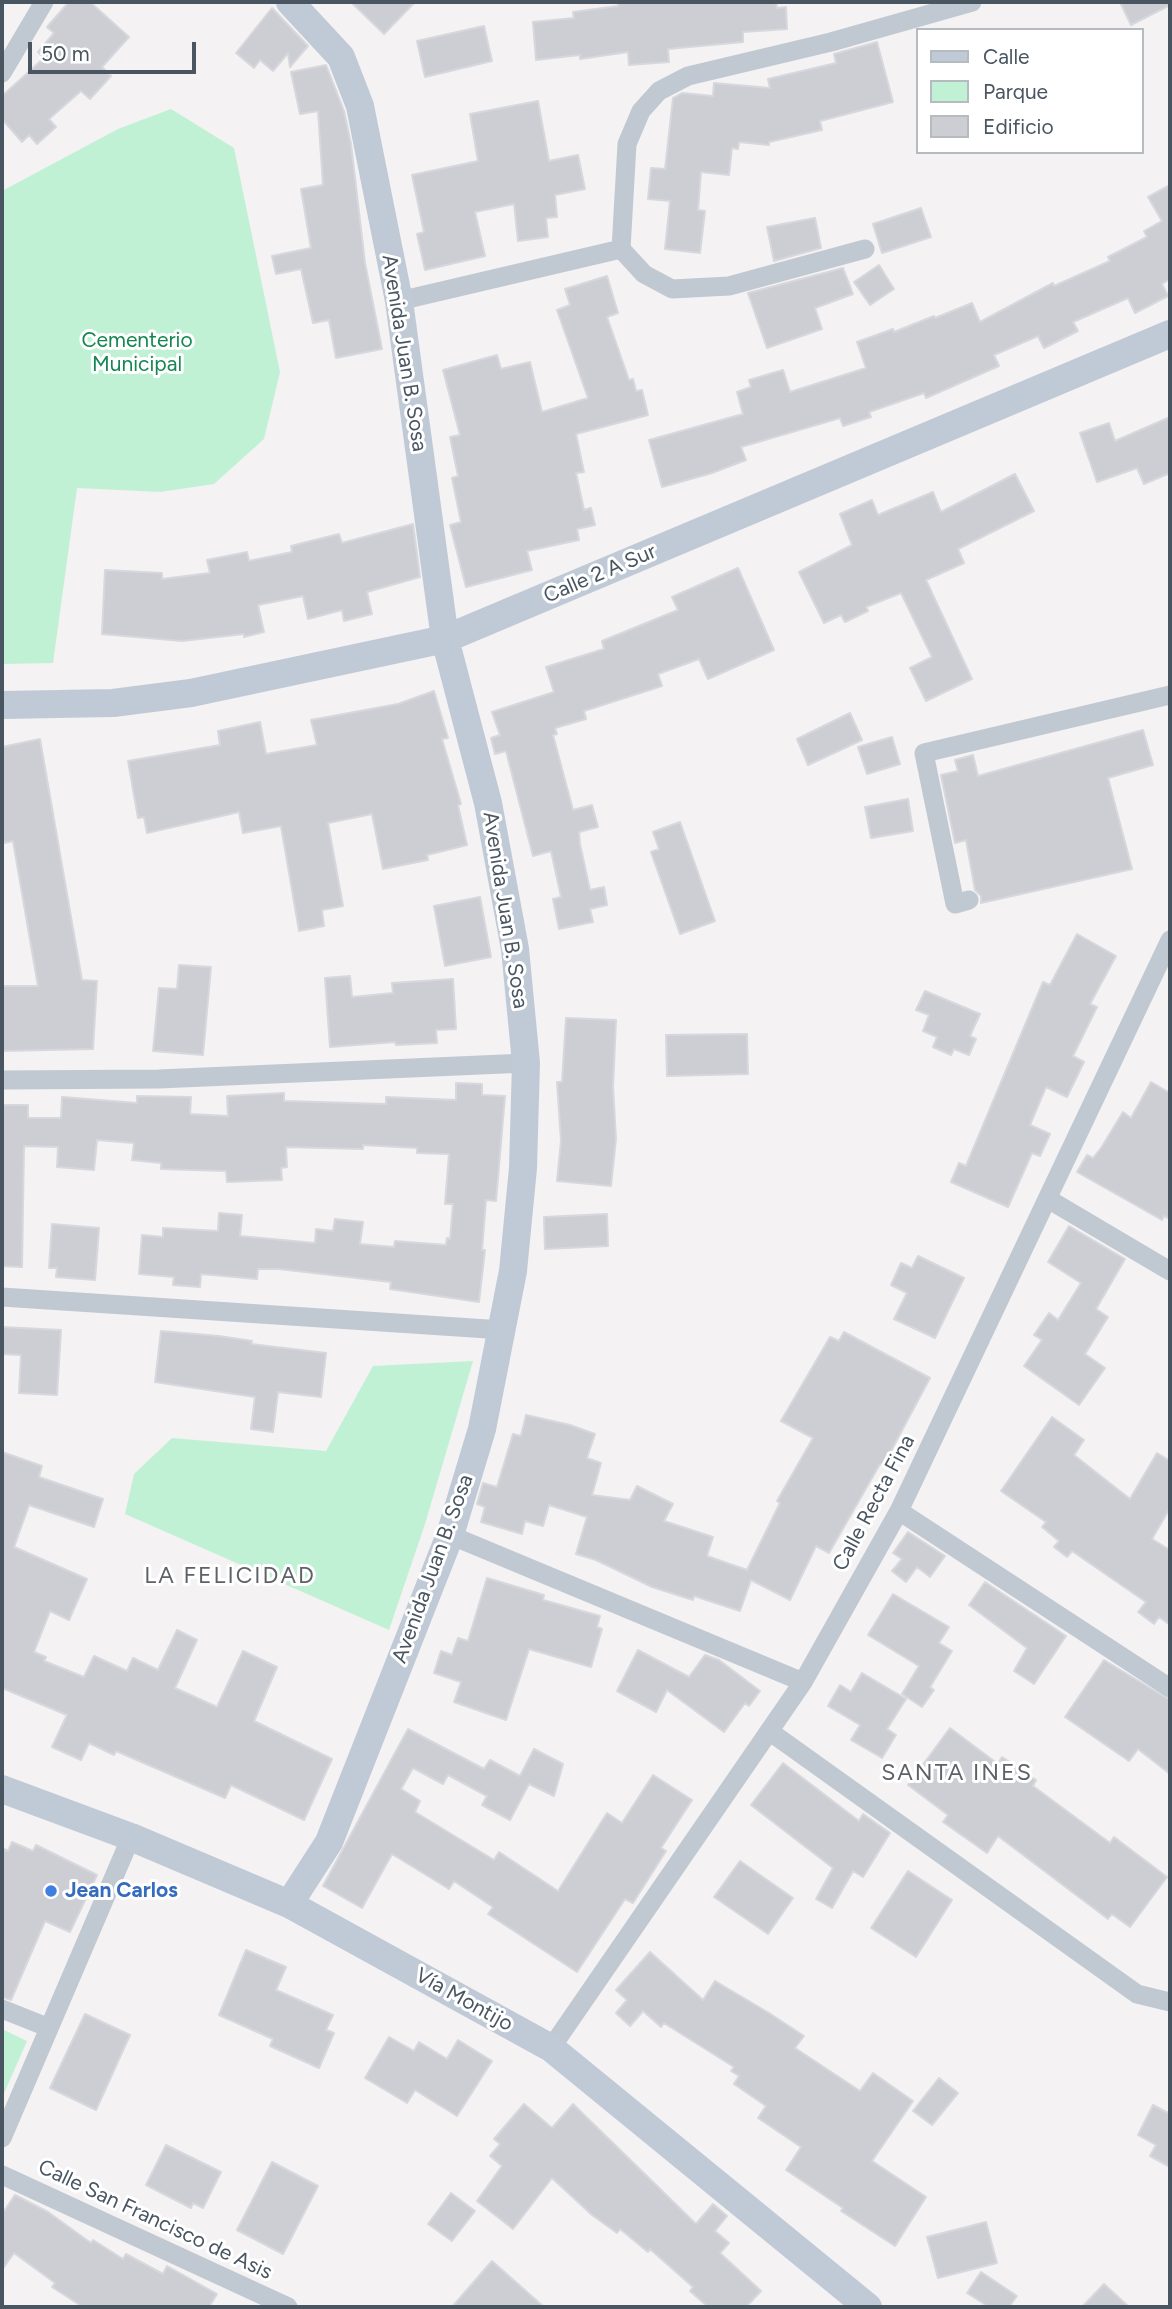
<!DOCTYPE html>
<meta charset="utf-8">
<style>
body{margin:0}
#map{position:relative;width:1172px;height:2309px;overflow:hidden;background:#f4f2f2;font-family:Figtree,sans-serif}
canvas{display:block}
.frame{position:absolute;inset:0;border:4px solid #495560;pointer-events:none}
.legend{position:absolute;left:916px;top:28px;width:228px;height:126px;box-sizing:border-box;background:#fff;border:2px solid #b6bbbf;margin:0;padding:9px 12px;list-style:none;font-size:21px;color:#495560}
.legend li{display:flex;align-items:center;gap:14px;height:35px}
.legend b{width:35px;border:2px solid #b6bbbf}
.scale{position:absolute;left:28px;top:42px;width:168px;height:32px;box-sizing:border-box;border:4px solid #495560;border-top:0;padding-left:9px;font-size:21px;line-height:24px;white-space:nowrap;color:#495560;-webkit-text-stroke:5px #fff;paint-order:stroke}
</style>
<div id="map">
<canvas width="1172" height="2309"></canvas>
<div class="frame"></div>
<ul class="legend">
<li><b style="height:9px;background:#c0cad6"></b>Calle</li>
<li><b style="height:19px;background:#c1f1d5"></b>Parque</li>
<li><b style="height:19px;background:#ccced4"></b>Edificio</li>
</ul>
<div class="scale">50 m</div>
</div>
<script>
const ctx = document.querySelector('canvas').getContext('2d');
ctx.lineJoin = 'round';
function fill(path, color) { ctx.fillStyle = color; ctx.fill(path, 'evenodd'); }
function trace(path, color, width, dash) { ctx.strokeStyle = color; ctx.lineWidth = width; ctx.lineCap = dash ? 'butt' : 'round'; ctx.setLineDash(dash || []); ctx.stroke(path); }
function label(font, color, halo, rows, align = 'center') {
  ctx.font = font + ' Figtree,sans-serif'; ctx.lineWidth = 6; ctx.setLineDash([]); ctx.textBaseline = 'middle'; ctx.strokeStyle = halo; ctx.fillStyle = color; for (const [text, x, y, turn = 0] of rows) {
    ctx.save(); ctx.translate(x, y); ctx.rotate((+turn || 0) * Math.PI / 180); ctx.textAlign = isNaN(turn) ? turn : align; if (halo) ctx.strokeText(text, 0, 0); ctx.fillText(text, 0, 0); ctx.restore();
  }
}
const green = new Path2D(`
 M171,109L234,148L280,372L264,439L214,484L160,492L77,488L53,663L2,664V191L118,129Z
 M473,1361L425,1524L389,1630L125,1514L134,1474L172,1438L326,1451L373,1366Z
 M2,2029L27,2041L2,2098Z`);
const building = new Path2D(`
 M69,2H90L129,37L102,67L111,76L90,99L81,91L49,119L56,127L37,144L29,135L22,142L2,119V96L44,58L38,52L54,33L47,27Z
 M351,2H415L384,34Z
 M618,2H776L777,8L786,7L787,29L743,32V42L668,49L669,62L629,65L628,52L580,59V55L536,60L533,22L574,18L573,12L618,6Z
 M1120,2H1170V5L1131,25Z
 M272,8L308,46L290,67L288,53L273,71L260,60L254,68L236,53Z
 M484,26L492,61L425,77L417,41Z
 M877,42L893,102L820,121L822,130L769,142V145L739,142L738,149L732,148L729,175L701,172L698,210L705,211L700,253L665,249L670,201L648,199L651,168L665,169L673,98L682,93L713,96L714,83L770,88L768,79L836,63L834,54Z
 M326,65L344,111L351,144L365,263L382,349L336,358L329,320L313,323L301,269L276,274L272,256L311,248L301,189L323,185L318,111L300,114L291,72Z
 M538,101L549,161L578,155L585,189L555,195L557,217L546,218L548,237L518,241L514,204L475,212L485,256L425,270L417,234L424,232L412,175L478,161L470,114Z
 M1170,185V279L1162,284L1168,296L1135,313L1128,298L1073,322L1078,331L1044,348L1038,336L994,355L999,366L926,398L924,393L869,412L871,417L843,426L840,418L741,447L746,460L712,473L662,487L649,440L743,414L737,392L751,387L749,380L783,370L790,392L866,368L857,342L893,329L894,332L934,316L935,318L972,303L980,322L1053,283L1054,286L1110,261L1108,257L1147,237L1144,231L1162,221L1148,197Z
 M921,208L931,237L882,253L873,224Z
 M815,218L821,248L774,261L767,227Z
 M879,265L894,289L870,305L854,282Z
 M843,268L853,294L815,308L822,329L767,348L748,293Z
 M607,276L618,313L607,317L629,380L633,379L636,391L642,390L648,415L576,434L584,472L576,473L584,510L591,508L595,525L577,529L579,540L527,551L532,570L466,587L450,525L461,522L452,478L458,476L450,437L460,435L443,370L497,355L501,369L530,362L542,412L588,398L557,310L570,305L565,289Z
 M1170,417V473L1144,484L1137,468L1097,482L1080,433L1109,423L1115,441Z
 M1015,474L1034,511L958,549L964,563L926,580L972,679L926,701L910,668L932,657L901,593L866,607L868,611L845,622L841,615L824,623L799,572L852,545L840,514L872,500L878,515L933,492L941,512Z
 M413,524L420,577L367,592L372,614L344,621L342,610L308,619L303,596L258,605L264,632L244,637V634L182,641L102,634L105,570L162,573V579L210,573L207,560L247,552L249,561L292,552L291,546L339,534L342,543Z
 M738,568L774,650L708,679L699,659L658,674L662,686L584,711L586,719L555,728L557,734L553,735L573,810L592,805L598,827L579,832L580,844L590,890L604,887L607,905L590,909L593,922L559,929L553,899L561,897L551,851L533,856L506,751L495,754L491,738L500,735L492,712L554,692L546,667L604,649L602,641L678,610L672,597Z
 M434,691L448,738L442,739L461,804L458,805L467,845L427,855L428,860L383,869L372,814L328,823L343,906L322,910L324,926L299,931L281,826L243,833L239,812L147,833L144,817L138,818L128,761L220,745L218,731L260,722L266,754L317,745L311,720L398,704Z
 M850,713L862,740L808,765L797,739Z
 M1143,730L1153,765L1108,778L1132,869L981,903V896L975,890L966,840L955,843L941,775L958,771L955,760L973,755L978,776Z
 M892,737L900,764L867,774L858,747Z
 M40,739L82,980L97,981L93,1049L2,1051V986H38L13,841L4,843L2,832V747Z
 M908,799L913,831L871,838L865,807Z
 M680,822L715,921L680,934L651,852L659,849L653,832Z
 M480,897L491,957L445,966L434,906Z
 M1077,934L1116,956L1090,1004L1097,1007L1073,1056L1084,1062L1067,1097L1046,1087L1030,1125L1050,1134L1040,1156L1032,1153L1008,1207L951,1182L959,1163L966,1166L1043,982L1050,985Z
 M179,965L211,967L203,1055L153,1051L159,988L177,989Z
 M350,976L352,997L393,993L392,983L453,979L456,1029L436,1030L437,1043L396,1045L395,1042L330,1047L325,978Z
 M925,991L980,1014L970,1036L976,1039L969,1055L954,1049L951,1055L933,1047L937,1037L923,1031L929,1015L916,1010Z
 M566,1018L616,1020L613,1087L616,1139L611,1186L557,1181L561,1141L557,1082H562Z
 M747,1034L748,1074L667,1076L666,1035Z
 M1151,1082L1170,1093V1219L1164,1216L1162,1220L1077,1172L1087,1155L1093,1158L1101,1148L1123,1112L1131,1118Z
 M456,1083L482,1084V1095L505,1096L496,1201L486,1200L482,1250H485L479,1302L390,1289L391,1282L279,1269H258L257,1279L201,1274L200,1287L173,1285L174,1277L139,1274L142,1235L163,1237V1228L218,1231L219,1213L242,1215L240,1236L315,1243L316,1229L333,1231L335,1219L363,1222L360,1244L394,1247L395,1241L446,1245L447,1238L450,1239L453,1204H445L449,1154L417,1153V1148L363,1145V1149L286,1147L287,1167L281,1168L282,1180L227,1182L226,1171L161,1169V1163L132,1160L134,1143L97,1140L94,1170L57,1167L58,1147L24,1146L22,1267L2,1266V1105H28V1118H61L62,1097L137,1103V1096L191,1097L190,1114L228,1116L227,1096L284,1093V1101L386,1104V1097L456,1100Z
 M607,1214L608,1246L545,1249L544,1217Z
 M52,1224L99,1228L95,1280L56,1277L57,1268H49Z
 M1069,1226L1125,1259L1096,1309L1108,1317L1085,1354L1105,1368L1079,1405L1024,1366L1042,1340L1034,1335L1049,1313L1058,1320L1081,1283L1048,1262Z
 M918,1256L964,1278L935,1338L894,1319L907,1293L891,1285L901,1263L912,1268Z
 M2,1327L61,1330L57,1395L19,1393L21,1355L2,1354Z
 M161,1331L219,1336L252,1341L251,1344L326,1353L321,1397L278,1392L273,1432L251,1429L255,1397L155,1382Z
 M844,1332L930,1378L883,1466L880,1464L829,1553L816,1546L790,1600L751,1580L740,1611L694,1596L693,1600L652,1587L596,1560L576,1554L587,1517L549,1505L543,1526L525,1521L522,1534L481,1522L485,1507L477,1504L483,1483L497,1487L513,1434L521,1436L526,1415L570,1425L595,1434L587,1458L601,1463L592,1495L630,1500L637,1486L673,1504L664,1521L713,1537L707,1556L747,1570L780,1503L777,1501L813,1438L781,1421L830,1337L839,1341Z
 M1052,1417L1084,1440L1074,1455L1130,1499L1157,1453L1170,1461V1508L1152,1539L1170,1550V1625L1159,1617L1154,1624L1138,1612L1146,1602L1072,1551L1067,1557L1054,1547L1059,1541L1042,1527L1046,1522L1001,1491Z
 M2,1452L42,1466L39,1477L103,1499L94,1527L29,1505L14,1547L87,1579L69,1620L50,1611L34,1652L46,1657L44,1661L84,1677L94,1656L127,1671L133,1658L158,1670L177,1630L197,1640L175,1688L217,1707L243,1651L277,1667L254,1721L332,1759L304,1820L231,1785L225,1798L116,1751L114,1755L89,1743L81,1760L52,1747L67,1715L2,1688Z
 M908,1532L945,1556L930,1577L917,1567L906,1582L892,1571L902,1559L893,1553Z
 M487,1578L544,1595L543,1600L600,1616L597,1627L602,1629L591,1667L529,1649L506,1720L454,1702L461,1682L434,1673L441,1651L452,1655L458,1638L468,1641Z
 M985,1582L1066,1636L1034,1684L1014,1671L1027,1648L969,1605Z
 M893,1594L949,1627L939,1643L952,1651L930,1687L934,1690L922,1707L902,1694L919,1666L868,1635Z
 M638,1650L689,1677L705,1655L719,1660L760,1691L749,1706L745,1703L724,1732L667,1690L656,1712L617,1691Z
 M1104,1660L1170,1700V1774L1138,1749L1129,1761L1065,1717Z
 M862,1673L906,1699L887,1729L896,1735L882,1758L851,1740L860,1725L828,1706L840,1685L851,1692Z
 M950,1728L998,1764L1002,1757L1036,1780L1033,1786L1110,1843L1114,1837L1167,1877L1130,1927L1112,1914L1108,1919L998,1836L987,1853L943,1822L948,1815L908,1785Z
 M408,1729L484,1769L490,1760L520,1776L534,1749L563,1764L554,1796L529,1784L510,1820L482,1805L487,1796L448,1775L443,1784L413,1768L401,1789L420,1801L415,1812L494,1860L499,1852L558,1891L607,1813L622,1823L653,1775L692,1800L661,1848L666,1851L633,1903L625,1899L577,1972L488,1914L493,1907L454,1881L449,1889L392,1854L362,1908L323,1886Z
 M783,1763L859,1821L863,1814L890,1833L863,1877L853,1871L832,1908L816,1899L833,1868L751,1805Z
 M12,1842L33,1851L36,1845L97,1875L70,1932L45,1921L11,2000L2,1997V1848L8,1851Z
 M740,1861L793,1898L768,1934L714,1897Z
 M908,1871L952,1900L916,1957L871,1928Z
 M246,1950L286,1967L276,1990L333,2015L326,2030L334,2033L319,2068L270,2046L273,2039L219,2015Z
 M650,1952L703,2000L715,1981L769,2013L804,2036L795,2048L860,2091L873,2073L913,2101L872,2161L926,2197L895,2246L841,2211L843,2208L786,2170L801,2147L758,2118L766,2106L734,2084L739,2076L731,2071L734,2067L664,2023L661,2027L643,2011L630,2026L616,2013L627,2000L616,1990Z
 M85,2014L130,2035L96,2110L50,2088Z
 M389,2037L414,2051L419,2042L447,2059L458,2040L492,2061L457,2116L415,2090L407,2103L365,2078Z
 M939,2078L958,2093L932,2125L913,2111Z
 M524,2104L552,2128L573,2104L696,2224L713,2204L727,2216L715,2231L729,2243L720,2253L761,2291L746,2307H708L690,2291L693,2287L650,2249L648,2252L620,2229L617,2233L592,2215L552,2178L513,2229L477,2201L502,2166L490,2156L500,2144L494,2139Z
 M1153,2105L1170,2114V2167L1150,2156L1156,2145L1138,2135Z
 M166,2145L221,2172L203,2208L193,2203L191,2208L146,2185Z
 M272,2162L318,2186L283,2254L237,2230Z
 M451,2193L475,2211L452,2241L428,2224Z
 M15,2195L48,2212L91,2243L93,2240L123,2259L126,2254L163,2274L167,2266L217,2294L209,2307H83L52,2287L55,2283L14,2253L2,2270V2214Z
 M986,2222L997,2263L938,2278L927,2237Z
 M492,2261L544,2307H452Z
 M981,2272L1017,2296L1009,2307H989L967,2293Z
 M1104,2284L1129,2307H1082Z`);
const street = new Path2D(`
 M2,73L44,2
 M621,249L644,274L672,289L729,286L865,249
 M399,301L621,249L627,144L641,111L659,91L688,76L831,42L972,2
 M969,900L955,904L924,753L1170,695
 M2,1080L159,1079L526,1063
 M1048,1199L1170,1271
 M2,1297L503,1330
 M899,1511L1170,1688
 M450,1535L803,1682
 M769,1731L1137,1994L1170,2002
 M2,2009L47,2027
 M551,2048L803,1682L899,1511L1170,940
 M2,2138L131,1837
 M2,2175L288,2307`);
const secondary = new Path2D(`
 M2,705L113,703L191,693L445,639L1170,334
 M2,1789L131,1837L289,1904L551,2048L868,2307
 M289,1904L329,1842L450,1535L482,1429L513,1271L523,1168L526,1063L515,949L488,803L445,639L399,301L360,106L341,57L290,2`);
const markers = [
 [51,1891,7,"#3f7fe0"]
];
const parkNames = [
 ["Cementerio",137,341],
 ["Municipal",137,365]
];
const streetNames = [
 ["Avenida Juan B. Sosa",404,353,81],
 ["Calle 2 A Sur",600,574,-23],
 ["Avenida Juan B. Sosa",505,910,81],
 ["Calle Recta Fina",874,1503,-62],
 ["Avenida Juan B. Sosa",433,1569,-70],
 ["Vía Montijo",464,2000,29],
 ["Calle San Francisco de Asis",155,2220,25]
];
const shopNames = [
 ["Jean Carlos",65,1891]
];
const neighbourhoodNames = [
 ["LA FELICIDAD",230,1576],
 ["SANTA INES",957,1773]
];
fill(green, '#c1f1d5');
fill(building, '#ccced4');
trace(building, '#d6d8dd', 2);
trace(street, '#c0c9d1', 19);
trace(secondary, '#c0cad6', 28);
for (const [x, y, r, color] of markers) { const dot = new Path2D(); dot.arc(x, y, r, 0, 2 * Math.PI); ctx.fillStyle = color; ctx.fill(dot); trace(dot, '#fff', 2.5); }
label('21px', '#158651', '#fff', parkNames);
label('21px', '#495560', '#fff', streetNames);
label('bold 21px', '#366cbe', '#fff', shopNames, 'left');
ctx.letterSpacing = '2px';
label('23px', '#5e6267', '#fff', neighbourhoodNames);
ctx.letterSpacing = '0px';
</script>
